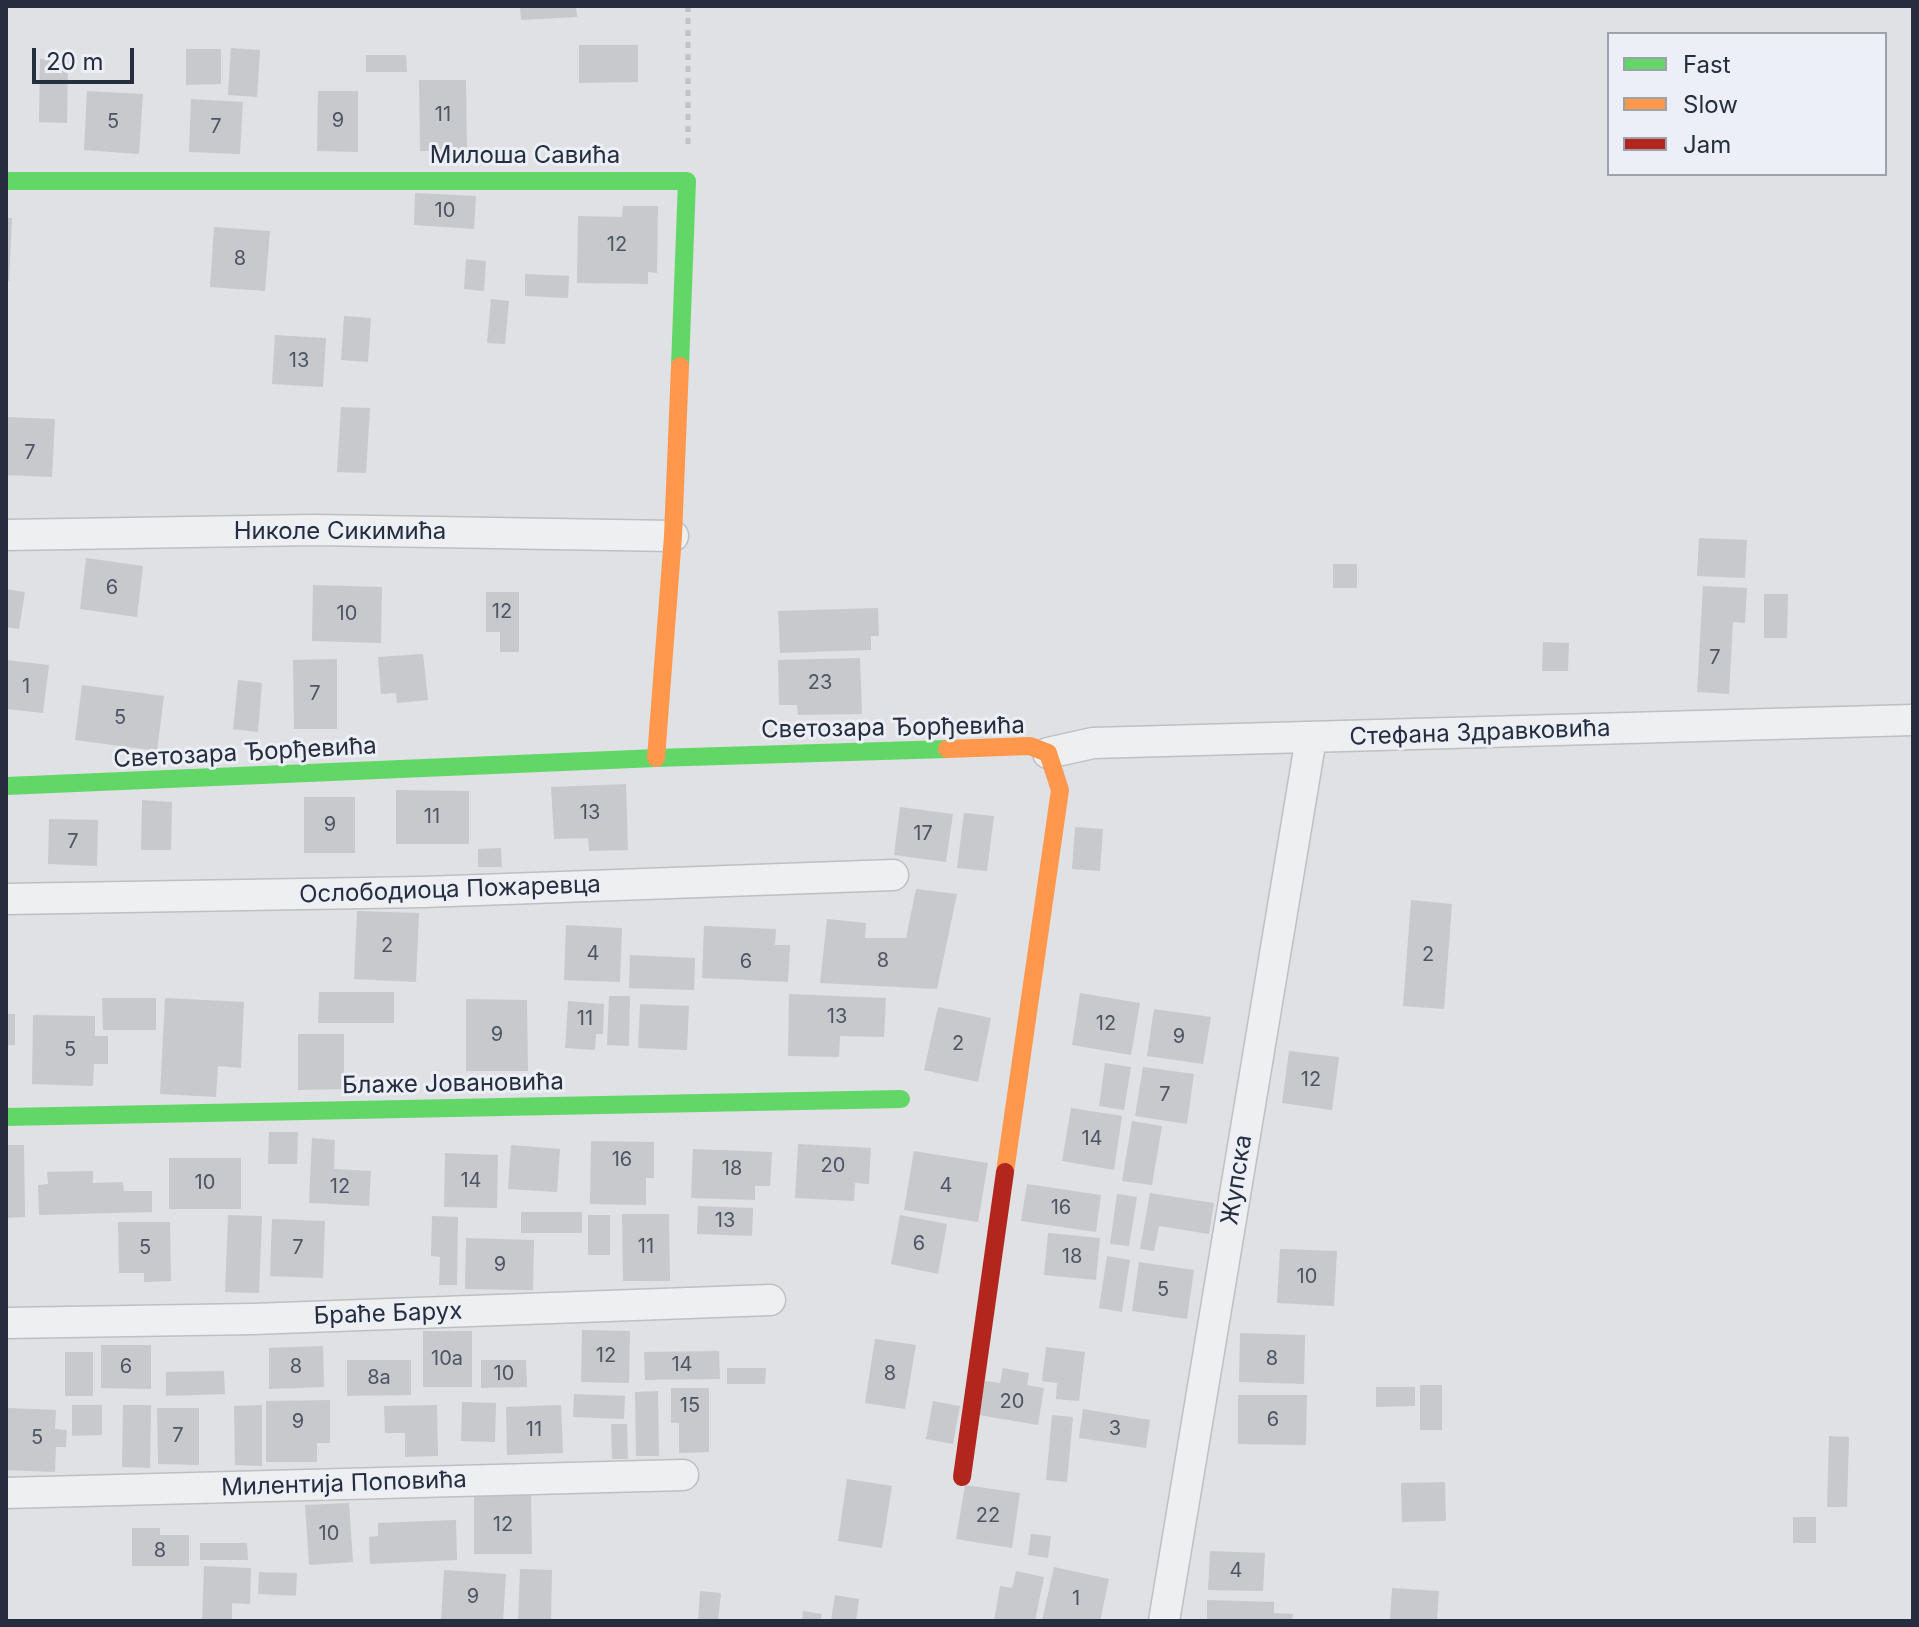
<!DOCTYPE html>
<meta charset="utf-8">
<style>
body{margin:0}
#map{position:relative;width:1919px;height:1627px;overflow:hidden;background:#dfe1e4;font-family:Inter,sans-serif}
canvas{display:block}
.frame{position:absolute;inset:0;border:8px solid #252d3e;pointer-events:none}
.legend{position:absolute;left:1607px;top:32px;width:280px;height:144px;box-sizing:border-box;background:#eceff5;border:2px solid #9ca1ac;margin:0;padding:10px 14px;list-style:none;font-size:24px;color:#252d3e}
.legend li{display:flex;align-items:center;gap:16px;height:40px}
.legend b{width:40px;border:2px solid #9ca1ac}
.scale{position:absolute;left:32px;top:48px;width:102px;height:36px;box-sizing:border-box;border:4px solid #252d3e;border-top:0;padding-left:10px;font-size:24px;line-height:28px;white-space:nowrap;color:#252d3e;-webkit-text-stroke:6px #eceff5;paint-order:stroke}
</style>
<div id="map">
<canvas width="1919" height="1627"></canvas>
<div class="frame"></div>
<ul class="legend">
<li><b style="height:10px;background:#63d668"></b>Fast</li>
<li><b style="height:10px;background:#ff974d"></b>Slow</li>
<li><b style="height:10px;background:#b3261e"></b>Jam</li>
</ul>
<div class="scale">20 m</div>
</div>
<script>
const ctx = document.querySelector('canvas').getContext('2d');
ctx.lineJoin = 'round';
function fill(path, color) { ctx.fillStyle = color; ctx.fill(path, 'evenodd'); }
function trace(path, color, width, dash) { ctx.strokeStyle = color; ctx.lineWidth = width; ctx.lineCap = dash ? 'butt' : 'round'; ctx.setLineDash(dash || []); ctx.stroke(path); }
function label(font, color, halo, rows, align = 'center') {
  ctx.font = font + ' Inter,sans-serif'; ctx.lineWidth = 6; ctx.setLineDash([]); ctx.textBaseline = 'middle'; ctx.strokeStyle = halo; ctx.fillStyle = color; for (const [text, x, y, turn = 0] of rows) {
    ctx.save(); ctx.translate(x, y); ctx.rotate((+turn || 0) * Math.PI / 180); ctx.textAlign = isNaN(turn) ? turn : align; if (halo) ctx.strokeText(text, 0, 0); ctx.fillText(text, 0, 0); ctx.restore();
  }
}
const building = new Path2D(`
 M520,6H576L577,17L521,20Z
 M579,45H638V82L579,83Z
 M231,48L260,50L257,97L228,95Z
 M186,49H221V84L186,85Z
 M366,55H406L407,72H366Z
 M40,59L68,60L67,123L39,122Z
 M419,80H466L467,151H420Z
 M87,91L143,94L139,154L84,150Z
 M318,91H358V152L317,151Z
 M191,99L243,102L240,154L189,152Z
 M415,193L476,196L474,229L414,225Z
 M623,206H658L657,273L648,272V284L577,283L578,216L622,217Z
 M6,218H12L9,281H6Z
 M214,227L270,231L265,291L210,287Z
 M466,259L486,261L484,291L464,289Z
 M525,274L569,276L568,298L525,296Z
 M491,299L509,301L505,344L487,343Z
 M344,316L371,318L368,362L341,360Z
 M275,335L326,338L323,387L272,384Z
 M341,407L370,408L366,473L337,472Z
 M7,417L55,419L52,477L6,475Z
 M1699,538L1747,540L1745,578L1697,576Z
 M86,558L143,566L137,617L80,609Z
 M1333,564H1357V588H1333Z
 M313,585L382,587L381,643L312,641Z
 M1703,586L1747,588L1745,623L1733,622L1729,694L1697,692Z
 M6,589L25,592L19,629L6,627Z
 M486,592H519V652H500V632H486Z
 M1764,594H1788L1787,638H1764Z
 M878,608L879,636H871V650L780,653L778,611Z
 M1543,642L1569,643L1568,671H1542Z
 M423,654L428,700L397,703L396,693L381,694L378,657Z
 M860,658L862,714L798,715L797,705H779L778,660Z
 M337,659V729H294L293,660Z
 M6,660L49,665L43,713L6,709Z
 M238,680L262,683L258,732L233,729Z
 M82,685L164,696L157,751L75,740Z
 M626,784L628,850L589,851L588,838L554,839L551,787Z
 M396,790L469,791V844H396Z
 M304,797H355V853H304Z
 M142,800L172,802L171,850H141Z
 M900,807L953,814L946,862L894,855Z
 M964,813L994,816L987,871L957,868Z
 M49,819L98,820L97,866L48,864Z
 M1075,827L1103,829L1100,871L1072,869Z
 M501,848L502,867H478V849Z
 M916,889L957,894L937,989L820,983L827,919L866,923L865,938H906Z
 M1411,900L1452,904L1444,1009L1403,1006Z
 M357,911L419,913L416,982L354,979Z
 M566,925L622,928L620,982L564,980Z
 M704,926L776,929L775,945H790L788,982L702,978Z
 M630,955L695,958L694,990L629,988Z
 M319,992H394V1023H318Z
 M1080,993L1140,1003L1131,1055L1072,1045Z
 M789,994L886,998L884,1037L840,1036L839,1057L788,1056Z
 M609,996H630L629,1046L607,1045Z
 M102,998H156V1030H103Z
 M165,998L244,1002L241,1068L218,1066L216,1097L160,1094Z
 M466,999L527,1000L528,1071H466Z
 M568,1001L604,1004L603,1034H596L595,1050L565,1048Z
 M640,1004L689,1006L687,1050L638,1048Z
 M938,1007L991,1018L978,1082L924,1070Z
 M1154,1009L1211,1017L1203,1064L1147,1056Z
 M6,1014H15V1045H6Z
 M33,1015L95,1016V1036H108V1064H94L93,1086L32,1084Z
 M298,1034H344V1089L298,1090Z
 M1289,1051L1339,1057L1332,1110L1282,1103Z
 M1105,1063L1131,1067L1124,1110L1099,1106Z
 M1143,1067L1194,1074L1187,1124L1135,1116Z
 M1071,1108L1122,1116L1114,1170L1062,1161Z
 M1132,1121L1162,1126L1152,1185L1122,1181Z
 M269,1132H298L297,1164H268Z
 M312,1138L335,1140L334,1169L371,1171L369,1206L309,1203Z
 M591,1141L654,1142V1178H646V1205L590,1204Z
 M798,1144L871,1148L869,1184L855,1183L854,1201L795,1198Z
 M6,1145H24L25,1217L6,1218Z
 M511,1145L560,1149L557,1192L508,1189Z
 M693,1149L772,1152L770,1186H755V1200L691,1198Z
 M914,1151L988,1163L978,1222L904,1210Z
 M445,1153L498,1155L497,1208L444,1207Z
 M169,1158H241V1209H169Z
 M93,1171V1183L123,1182L124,1191H152V1212L39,1215L38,1185L48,1184L47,1172Z
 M1027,1184L1101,1195L1096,1232L1021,1221Z
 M1150,1193L1214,1203L1209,1234L1159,1226L1154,1251L1140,1249Z
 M1117,1194L1137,1197L1129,1246L1110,1244Z
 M698,1206L753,1208L752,1236L697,1234Z
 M521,1212H582V1233H521Z
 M622,1214H669L670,1281H623Z
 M228,1215L262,1216L259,1293L225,1292Z
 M588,1215H610V1255H588Z
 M900,1215L947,1224L938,1274L891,1264Z
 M432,1216L458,1217L457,1285H439L440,1257L431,1256Z
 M272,1219L325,1221L323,1278L270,1276Z
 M118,1222H170L171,1281L144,1282V1273H119Z
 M1048,1233L1100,1238L1096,1280L1044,1275Z
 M466,1238L534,1240L533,1290L465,1289Z
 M1280,1249L1337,1251L1334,1306L1277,1303Z
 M1107,1256L1130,1260L1122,1312L1099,1308Z
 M1139,1262L1194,1270L1187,1319L1132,1311Z
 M582,1330L630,1331L629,1383L581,1382Z
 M423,1331H472V1387H423Z
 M1240,1333L1305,1335L1304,1384L1239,1382Z
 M875,1339L916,1345L905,1409L865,1403Z
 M101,1345H151V1389L101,1388Z
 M323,1346L324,1387L269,1389V1348Z
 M1046,1347L1085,1352L1079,1401L1056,1399L1057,1383L1042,1381Z
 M719,1351L720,1379L645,1380L644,1352Z
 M65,1352H93V1396H65Z
 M347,1360H411V1395L347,1396Z
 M481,1360H526L527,1387L481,1388Z
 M727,1368H766L765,1384H727Z
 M1003,1368L1029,1373L1027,1385L1044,1388L1038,1425L979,1415L985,1381L1000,1383Z
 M224,1371L225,1394L166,1396V1372Z
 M1420,1385H1442V1430H1420Z
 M1376,1387H1415V1406L1376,1407Z
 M671,1388H709V1452L679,1453V1423H671Z
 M658,1391L659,1456H636L635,1392Z
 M574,1394L625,1396L624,1419L573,1417Z
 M1238,1395H1307L1306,1445L1238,1444Z
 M330,1400V1443H317V1462H266V1401Z
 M933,1401L960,1406L953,1444L926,1439Z
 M462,1402L496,1403L495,1442L461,1441Z
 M72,1405H102V1435L72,1436Z
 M123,1405H151L150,1468L122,1467Z
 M262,1405V1466L235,1465L234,1406Z
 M437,1405L438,1456L405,1457V1433H385L384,1406Z
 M561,1405L563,1453L507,1455L506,1407Z
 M8,1408L56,1410L55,1429L67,1430L66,1447H56L55,1472L6,1470Z
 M157,1408H199V1465L158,1464Z
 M1083,1409L1150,1420L1146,1448L1079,1438Z
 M1052,1415L1073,1417L1067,1482L1046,1480Z
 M611,1424H627L628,1459H612Z
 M1829,1436L1849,1437L1847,1507H1827Z
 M847,1479L892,1486L882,1548L838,1541Z
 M1445,1482L1446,1521L1402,1522L1401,1483Z
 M965,1485L1020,1493L1012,1548L956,1539Z
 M531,1495L532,1554H474V1496Z
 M349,1503L353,1562L309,1565L305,1505Z
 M1793,1517H1816V1543H1793Z
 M456,1520L457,1560L370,1564L369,1537L378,1536V1523Z
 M132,1528H160V1535H189V1566H132Z
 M1031,1534L1051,1536L1048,1558L1028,1555Z
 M200,1543H247L248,1560H200Z
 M1210,1551L1265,1553L1263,1591L1208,1590Z
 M204,1566L251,1568L250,1604L232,1603V1621H202Z
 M1054,1567L1109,1579L1100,1621H1042Z
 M520,1569L552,1570L551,1621H518Z
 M444,1570L506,1574L503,1621H441Z
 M1016,1571L1044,1577L1035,1621H994L1000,1586L1012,1588Z
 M259,1572L297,1573L296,1596L258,1594Z
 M1392,1588L1439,1591L1437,1621H1390Z
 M700,1591L721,1593L718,1621H698Z
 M835,1595L859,1599L856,1621H831Z
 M1207,1600L1274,1602V1613L1293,1614L1292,1621H1207Z
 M803,1611L822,1614L820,1621H802Z`);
const path = new Path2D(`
 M688,144V6`);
const street = new Path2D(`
 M6,535L314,530L673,536
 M1048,753L1093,743L1913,720
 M6,899L423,892L893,875
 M6,1323L253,1319L770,1300
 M6,1493L683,1475
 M1164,1621L1311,738`);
const fast = new Path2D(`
 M6,181H687L680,366
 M6,786L656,758L947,749
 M6,1117L901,1099`);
const slow = new Path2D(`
 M947,749L1030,746L1048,753L1060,790L1005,1172
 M656,758L673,536L680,366`);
const jam = new Path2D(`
 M962,1477L1005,1172`);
const numberNames = [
 ["11",443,115],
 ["9",338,121],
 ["5",113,122],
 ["7",216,127],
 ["10",445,211],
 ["12",617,245],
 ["8",240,259],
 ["13",299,361],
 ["7",30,453],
 ["6",112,588],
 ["12",502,612],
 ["10",347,614],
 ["7",1715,658],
 ["23",820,683],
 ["1",26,687],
 ["7",315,694],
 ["5",120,718],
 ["13",590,813],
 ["11",432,817],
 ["9",330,825],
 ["17",923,834],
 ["7",73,842],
 ["2",387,946],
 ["4",593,954],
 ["2",1428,955],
 ["8",883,961],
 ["6",746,962],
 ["13",837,1017],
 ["11",585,1019],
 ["12",1106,1024],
 ["9",497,1035],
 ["9",1179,1037],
 ["2",958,1044],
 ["5",70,1050],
 ["12",1311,1080],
 ["7",1165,1095],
 ["14",1092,1139],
 ["16",622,1160],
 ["20",833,1166],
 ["18",732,1169],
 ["14",471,1181],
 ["10",205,1183],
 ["4",946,1186],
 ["12",340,1187],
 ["16",1061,1208],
 ["13",725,1221],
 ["6",919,1244],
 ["11",646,1247],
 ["5",145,1248],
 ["7",298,1248],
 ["18",1072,1257],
 ["9",500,1265],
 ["10",1307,1277],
 ["5",1163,1290],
 ["12",606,1356],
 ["10a",447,1359],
 ["8",1272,1359],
 ["14",682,1365],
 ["6",126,1367],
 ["8",296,1367],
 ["10",504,1374],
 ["8",890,1374],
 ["8a",379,1378],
 ["20",1012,1402],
 ["15",690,1406],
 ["6",1273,1420],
 ["9",298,1422],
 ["3",1115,1429],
 ["11",534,1430],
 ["7",178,1436],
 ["5",37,1438],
 ["22",988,1516],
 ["12",503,1525],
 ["10",329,1534],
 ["8",160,1551],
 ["4",1236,1571],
 ["9",473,1597],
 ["1",1076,1599]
];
const streetNames = [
 ["Милоша Савића",525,156],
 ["Николе Сикимића",340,532],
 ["Светозара Ђорђевића",893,728,-1],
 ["Стефана Здравковића",1480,733,-2],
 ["Светозара Ђорђевића",245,753,-3],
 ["Ослободиоца Пожаревца",450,890,-2],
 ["Блаже Јовановића",453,1084,-1],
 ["Жупска",1237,1180,-81],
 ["Браће Барух",388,1314,-2],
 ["Милентија Поповића",344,1484,-2]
];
fill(building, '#c7c9cc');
trace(street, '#bdbfc2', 33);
trace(path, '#c1c2c7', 5, [6, 6]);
trace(street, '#eeeff1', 30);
trace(fast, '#63d668', 18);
trace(slow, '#ff974d', 18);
trace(jam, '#b3261e', 18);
label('20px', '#4e5562', null, numberNames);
label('24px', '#252d3e', '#eceff5', streetNames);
</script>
